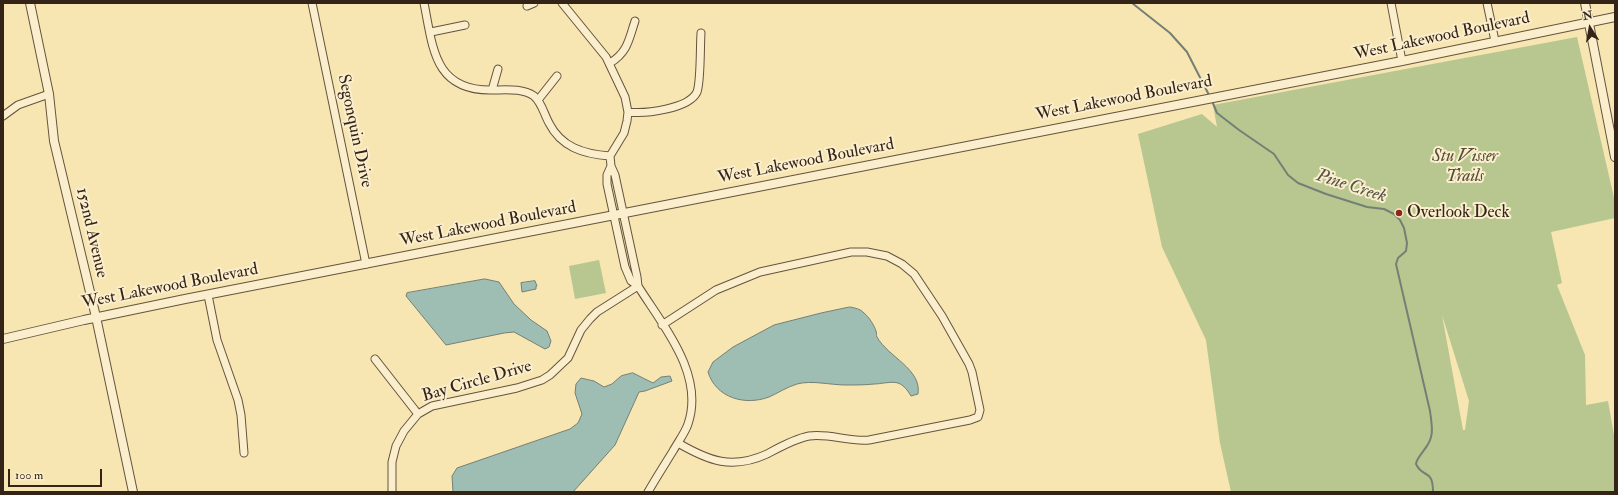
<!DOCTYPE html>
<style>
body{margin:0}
#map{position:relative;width:1618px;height:495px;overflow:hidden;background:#f7e5b2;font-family:"IM FELL Double Pica",serif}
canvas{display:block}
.frame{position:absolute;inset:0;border:4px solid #342418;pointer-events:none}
.north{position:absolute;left:1570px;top:8px;width:40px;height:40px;-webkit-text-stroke:3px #faeecd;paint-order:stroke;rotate:349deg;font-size:11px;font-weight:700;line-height:16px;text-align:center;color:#342418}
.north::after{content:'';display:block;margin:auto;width:14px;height:18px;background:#342418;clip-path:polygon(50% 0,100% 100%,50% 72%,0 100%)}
.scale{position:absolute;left:8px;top:469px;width:94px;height:18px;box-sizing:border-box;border:2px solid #342418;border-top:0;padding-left:5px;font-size:12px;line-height:14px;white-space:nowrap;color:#342418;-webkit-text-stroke:3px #faeecd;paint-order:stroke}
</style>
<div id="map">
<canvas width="1618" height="495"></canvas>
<div class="frame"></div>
<div class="north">N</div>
<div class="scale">100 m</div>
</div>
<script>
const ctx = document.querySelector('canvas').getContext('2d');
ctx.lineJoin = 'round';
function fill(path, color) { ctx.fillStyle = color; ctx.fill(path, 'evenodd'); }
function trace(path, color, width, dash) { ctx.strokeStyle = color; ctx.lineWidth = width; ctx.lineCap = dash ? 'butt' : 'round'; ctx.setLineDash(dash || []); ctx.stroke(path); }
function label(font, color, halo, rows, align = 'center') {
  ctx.font = font + ' "IM FELL Double Pica",serif'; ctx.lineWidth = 4; ctx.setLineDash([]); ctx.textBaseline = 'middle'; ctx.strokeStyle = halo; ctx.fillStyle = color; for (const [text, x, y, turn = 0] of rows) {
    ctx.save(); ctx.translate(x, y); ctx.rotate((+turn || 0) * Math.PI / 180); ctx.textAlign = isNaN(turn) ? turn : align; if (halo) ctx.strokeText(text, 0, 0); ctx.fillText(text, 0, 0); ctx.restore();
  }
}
const green = new Path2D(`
 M1577,37L1615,202V218L1551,232L1562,283L1557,285L1585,355L1586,405L1608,401L1615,441V492H1231L1220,443L1206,340L1162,247L1138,134L1202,114L1217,127L1213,105ZM1442,315L1469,401L1465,430H1463Z
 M599,260L606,293L575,299L569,266Z`);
const water = new Path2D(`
 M485,279L499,282L514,304L531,320L547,331L551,341L549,347L545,349L514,332L504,333L446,345L406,296L407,293Z
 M535,281L537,286H536V289L522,292L521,283Z
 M850,307C855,308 861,309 864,313C869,317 874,325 876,331C877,334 876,335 877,337C888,357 922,369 918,394L911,396C908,391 904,385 898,383C891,381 881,384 874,384C865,385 855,385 846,385C830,385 812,380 797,384C787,387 778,393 769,397C745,406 716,398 708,372L713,362L733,347L774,325L821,313Z
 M633,373L653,383L661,377L670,376L672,381L645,391L639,392L615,445L573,492H453L452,476L457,468L570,429L578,423L582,414L575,393L576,384L581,378L594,381L604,387L612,384L621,376Z`);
const stream = new Path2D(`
 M1132,3L1170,33L1187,52L1210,97
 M1212,101L1217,113L1239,130L1274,154L1288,175L1298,183L1326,194L1367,207L1384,209L1394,214L1400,220L1404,228L1407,243L1406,251L1398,258L1396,264L1430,411C1432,427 1435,437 1424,450C1421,455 1417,458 1416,464C1423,479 1433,468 1433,492`);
const minor = new Path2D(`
 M312,3L366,264
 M424,3C433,48 434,91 492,90C506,90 522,88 534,96C542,103 544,114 549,123C561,147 583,154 610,156
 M562,3L606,57L625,97L628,112L627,121L624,133L610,156L611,166L615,175L637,277L638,286
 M1391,3L1402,61
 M1487,3L1495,41
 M527,6L534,3
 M431,32L465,25
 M610,63C628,52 629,39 635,21
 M492,90L498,69
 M538,100L557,76
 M628,112C645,114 689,109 697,92C701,81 700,46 701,33
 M3,116L18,105L49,94
 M611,166L607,175V184L625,267L631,281L638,286C663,326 705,374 688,424C685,433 678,442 673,451C665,464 656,478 648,492
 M208,295L217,340L238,400L241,415L244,453
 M662,325L716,290L760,272L851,252H867L887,256L902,264L914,274L942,316L969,364L972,372L980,410L978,417L970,420L869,440C849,442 829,433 809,436C794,439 780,447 767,454C732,470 709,461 678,443
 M375,359L418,414
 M392,492V462L396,446L404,431L418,414L432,406L517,388L542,380L550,375L568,358L581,330L590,319L597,312L638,286`);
const tertiary = new Path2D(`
 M30,3L49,94L54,141L96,317L133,492
 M1585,3L1615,157
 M3,339L84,320L185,299L1402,61L1615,17`);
const markers = [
 [1399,213,4,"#8f2418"]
];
const streetNames = [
 ["West Lakewood Boulevard",1442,37,-12],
 ["West Lakewood Boulevard",1124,99,-11],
 ["Segonquin Drive",354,131,78],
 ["West Lakewood Boulevard",806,162,-11],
 ["West Lakewood Boulevard",488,225,-11],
 ["152nd Avenue",91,233,77],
 ["West Lakewood Boulevard",170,287,-11],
 ["Bay Circle Drive",477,382,-16]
];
const parkNames = [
 ["Stu Visser",1465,157],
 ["Trails",1465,177]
];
const poiNames = [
 ["Overlook Deck",1407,213]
];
const waterNames = [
 ["Pine Creek",1351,187,18]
];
fill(green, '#b8c690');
fill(water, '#9ebdb3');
trace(water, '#748075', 1);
trace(stream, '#748075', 2);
trace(minor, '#65543e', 9);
trace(tertiary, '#65543e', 10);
trace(minor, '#faeecd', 7);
trace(tertiary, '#faeecd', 8);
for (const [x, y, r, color] of markers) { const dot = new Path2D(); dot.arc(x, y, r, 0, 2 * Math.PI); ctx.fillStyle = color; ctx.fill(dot); trace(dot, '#faeecd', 1.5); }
label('17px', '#342418', '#faeecd', streetNames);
label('italic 17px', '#554c36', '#faeecd', parkNames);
label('17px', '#342418', '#faeecd', poiNames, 'left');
label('italic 18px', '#545246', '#faeecd', waterNames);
</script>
